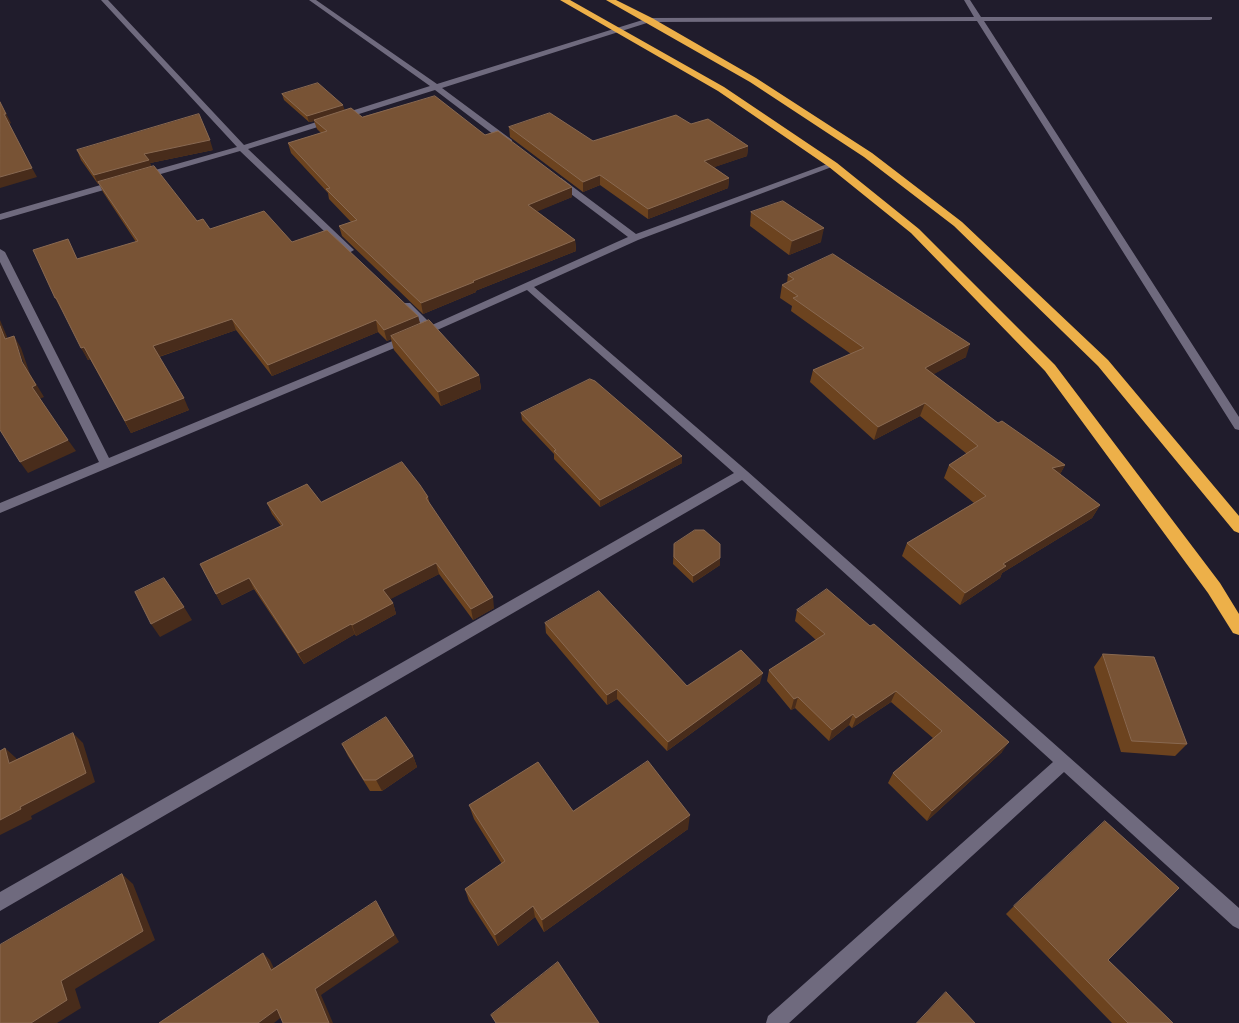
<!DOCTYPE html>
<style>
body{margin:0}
canvas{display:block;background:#201c2c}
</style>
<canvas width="1239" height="1023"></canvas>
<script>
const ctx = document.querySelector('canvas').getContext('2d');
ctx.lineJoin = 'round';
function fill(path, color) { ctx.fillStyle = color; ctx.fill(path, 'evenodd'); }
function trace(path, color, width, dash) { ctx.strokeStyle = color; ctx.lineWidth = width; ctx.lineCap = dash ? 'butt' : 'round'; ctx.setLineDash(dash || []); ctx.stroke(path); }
const minor = new Path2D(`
 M101,0H108L244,145L430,86L309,0H316L437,84L649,18L974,17L964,0H970L981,17H1212V19L1210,20L984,21L1239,417V430L1235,429L977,21L650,22L442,88L512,140V144H506L435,90L248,149L352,248L354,250L349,253L346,252L240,151L147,178H141V174L237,147Z
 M830,163L837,165L638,240L534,287L747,471L1239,908V929L1233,926L1064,772L789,1023H766L768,1016L1053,762L742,480L0,911V892L734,473L527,290L435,331L0,513V503L99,462L0,262V249L5,252L109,458L424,328L402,307V303H410L432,325L628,237L555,182V178H561L636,234Z
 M118,180L122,183L121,185L0,220V214Z`);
const highway = new Path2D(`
 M560,0H570L724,87L837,163L919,229L1055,365L1220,583L1239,614V635L1233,633L1208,593L1045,371L911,233L829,167L718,91Z
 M606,0H616L652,18L756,78L872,153L962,222L1108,360L1239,516V533L1234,531L1098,366L954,226L864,157L750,82Z`);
const wall = new Path2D(`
 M282,94L345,110L362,117L485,135L572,187V197L537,211L575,240L576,251L475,291L476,292L423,314L342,236L339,226L351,222L329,199L328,193L291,153L288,143L321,133L317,129L314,121L309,122L284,100Z
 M691,124L748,146L747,156L714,167L729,178L728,188L648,219L600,185L583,192L510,137L509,127L593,141Z
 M77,150H213L150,163L151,167L197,221L210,229L292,242L418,316L420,324L479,375L481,389L441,406L394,350L391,339L387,341L378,332L272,376L236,330L159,357L189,410L131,433L90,359L88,360L62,309H61L78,259L136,242L103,192L99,184H98L81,160Z
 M751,212L821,242L789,255L750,226Z
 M788,275L966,357L933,374L998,423L1065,465L1060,474L1100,505L1092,518L1002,573L1000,578L960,605L902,556L907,543L974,503L944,478L949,465L967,454L920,416L874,440L810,382L813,370L851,354L791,311L792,306L780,298L782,285L787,283Z
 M521,413L682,456V463L600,507L554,459V454L522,420Z
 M428,497L430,505L494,608L473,620L439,574L390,599L393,603L396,614L356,636L355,634L304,664L254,589L222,605L216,594L281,526L272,514L267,503L321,502Z
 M674,544L720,565L693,583L673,564Z
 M797,610L1002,752L927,821L888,783L893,773L933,738L891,702L852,728L849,725L829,741L795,708L791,710L767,681L769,670L816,640L795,621Z
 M545,623L687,686L760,683L667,751L617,699L607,705L546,633Z
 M1103,654L1187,744L1175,756L1121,752L1094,667Z
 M342,744L413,756L417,767L382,791H370L348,756Z
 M469,805L573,811L688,829L544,932L535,917L498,946L469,901L465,889L502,864L474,819Z
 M1014,906L1108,960L1173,1023H1112L1006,914Z`);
const shadedWall = new Path2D(`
 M0,102L11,123L9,124L4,114Z
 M343,105L345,111L314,120V121L309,122L307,116Z
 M210,140L213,150L150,163L152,169L98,182L99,184H98L94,175L144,154Z
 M748,146L747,156L703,171L704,161Z
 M32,168L37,177L0,188V177Z
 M600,175V185L583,192V182Z
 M729,178L728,188L648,219V209Z
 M572,187V197L529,215L528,205Z
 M824,228L821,242L789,255L792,241Z
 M575,240L576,251L475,291L476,292L423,314L421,303L473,281Z
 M55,298H56L62,309H61Z
 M418,316L421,327L391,336V339L387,341L384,330Z
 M232,319L236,330L158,357L153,346Z
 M0,320L13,351L5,339L0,326Z
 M376,320L378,332L272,376L268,365Z
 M14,336L21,348L30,374L44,397L39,399L32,387Z
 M970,344L966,357L921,381L925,368Z
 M84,347L90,359L88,360L81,348Z
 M479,375L481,389L441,406L438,392Z
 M184,398L189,410L131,433L125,421Z
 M925,403L920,416L874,440L878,427Z
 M68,440L76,451L28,473L20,462Z
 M682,456V463L600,507V500Z
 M1065,465L1058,478L1052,468Z
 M1100,505L1092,518L1002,573L1000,578L960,605L965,593L1003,564Z
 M720,558V565L693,583V576Z
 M436,563L439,574L387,601L383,590Z
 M249,578L254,589L222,605L216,594Z
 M493,597L494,608L473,620L471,609Z
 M393,603L396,614L356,636L352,625Z
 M184,607L192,620L160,637L151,624Z
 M351,624L355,634L304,664L298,653Z
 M763,673L760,683L667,751L668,742Z
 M617,689V699L607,705V695Z
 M896,691L891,702L852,728L856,718Z
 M798,697L795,708L791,710L794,699Z
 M853,714L849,725L829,741L832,730Z
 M73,733L83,743L95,782L31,816L32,819L0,835V820L20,807Z
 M1009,742L1002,752L927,821L932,811Z
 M5,748L16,758L20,773L9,763Z
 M413,756L417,767L382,791L376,780Z
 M690,815L688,829L544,932L542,920Z
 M122,874L133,884L155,940L75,989L81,1008L57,1023H31L61,981Z
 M533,906L535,917L498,946L495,935Z
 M380,908L399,942L321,995L333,1023H329L315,989Z
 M263,953L270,960L278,977L271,970Z
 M277,1009L284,1015L274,1023H258Z`);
const building = new Path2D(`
 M318,83L343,105L307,116L282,94Z
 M435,96L485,135L498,131L572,187L528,205L575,240L473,281L474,282L421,303L339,226L357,220L326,189L330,188L288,143L327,131L314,120L351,108L362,117Z
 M0,102L6,114H4L32,168L0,177Z
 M550,113L593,141L676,115L691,124L708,119L748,146L704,161L729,178L648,209L600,175L583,182L509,127Z
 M199,114L210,140L144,154L149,160L94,175L77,150Z
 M154,166L197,221L203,219L210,229L264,211L292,242L327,230L418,316L384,330L376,320L268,365L232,319L153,346L184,398L125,421L84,347L81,348L56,298H55L33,250L68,239L77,259L138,241L98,182Z
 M783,201L824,228L792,241L751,212Z
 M833,254L970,344L925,368L998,423L1002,421L1065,465L1052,468L1100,505L1003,564L1006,566L965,593L907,543L986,496L949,465L978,446L925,403L878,427L813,370L864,348L793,298L798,296L782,285L794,279L788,275Z
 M429,320L479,375L438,392L391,336Z
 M0,326L5,339L14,336L22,362L36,385L32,387L68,440L20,462L0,430Z
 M590,379L595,381L682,456L600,500L554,451L556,450L521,413Z
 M402,462L420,485L428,497L426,498L493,597L471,609L436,563L383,590L393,603L352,625L351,624L298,653L249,578L216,594L200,564L283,525L267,503L307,484L321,502Z
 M695,530H704L720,544V558L693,576L674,557V544Z
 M164,578L184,607L151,624L135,592Z
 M827,589L870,626L874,624L1009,742L932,811L893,773L942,731L896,691L856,718L853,714L832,730L798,697L794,699L769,670L825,634L797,610Z
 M599,591L687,686L741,650L763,673L668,742L617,689L607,695L545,623Z
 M1103,654L1154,657L1187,744L1132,741Z
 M386,717L413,756L376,780H364L342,744Z
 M73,733L86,773L20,807L21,809L0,820V751L5,748L9,763Z
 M648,761L690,815L542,920L533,906L495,935L465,889L505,861L469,805L538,762L573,811Z
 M1105,821L1179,888L1108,960L1173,1023H1128L1014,906Z
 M122,874L143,931L61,981L67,1000L31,1023H0V945Z
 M376,901L394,935L315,989L329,1023H283L277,1009L258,1023H159L263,953L271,970Z
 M558,962L599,1023H496L491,1015Z
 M946,992L975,1023H917Z`);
fill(minor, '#6f6a7e');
fill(highway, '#edb049');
fill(wall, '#6c431f');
fill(shadedWall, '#482c1b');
fill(building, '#785335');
trace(building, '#896951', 1);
</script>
